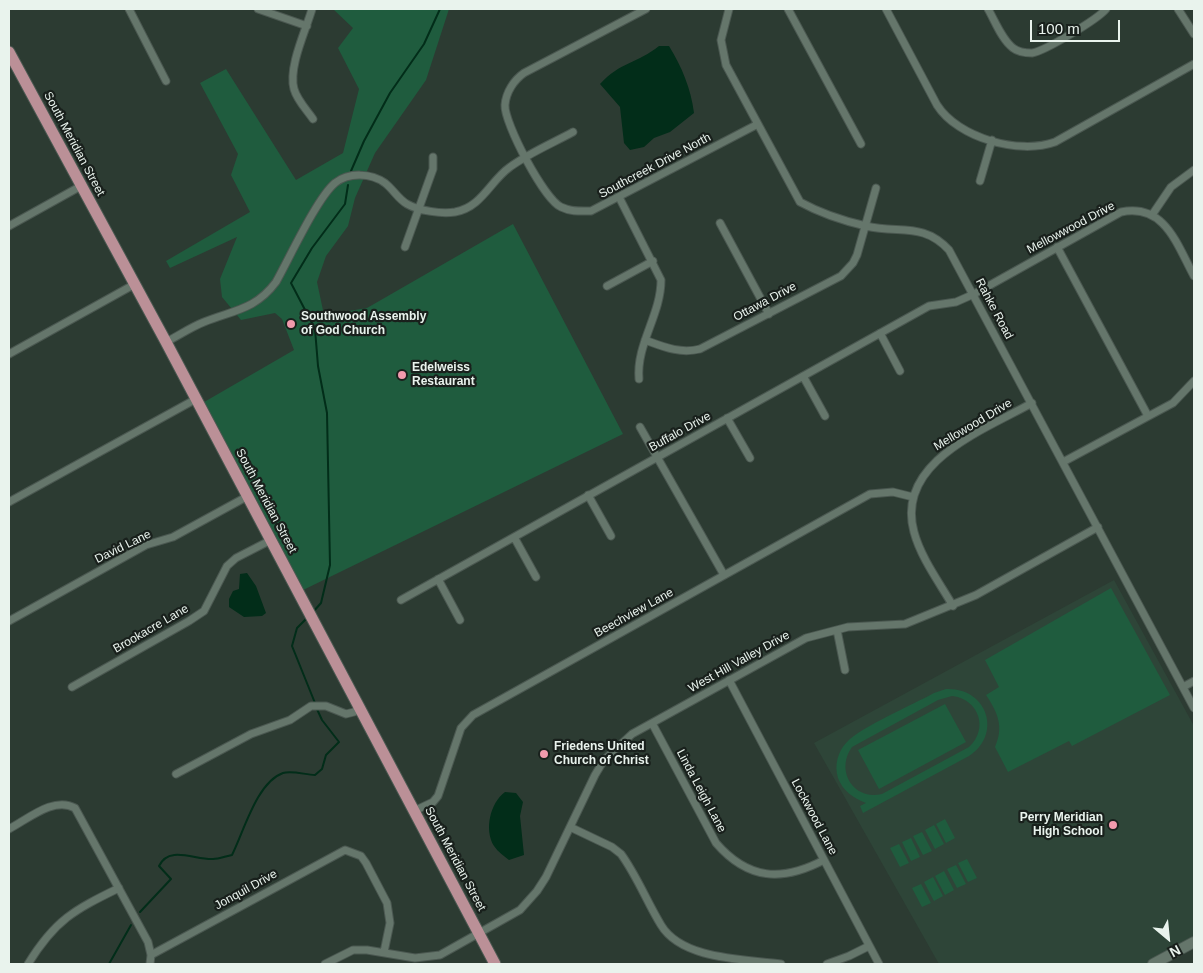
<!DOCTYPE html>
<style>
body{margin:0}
#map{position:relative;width:1203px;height:973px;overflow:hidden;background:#2c3b32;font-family:Helvetica,sans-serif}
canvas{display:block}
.frame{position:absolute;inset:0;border:10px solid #e9f3ed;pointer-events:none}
.north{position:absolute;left:1143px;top:913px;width:50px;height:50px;-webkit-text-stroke:4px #19201c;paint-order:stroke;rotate:152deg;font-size:14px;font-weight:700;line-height:20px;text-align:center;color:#e9f3ed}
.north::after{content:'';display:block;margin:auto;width:18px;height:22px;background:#e9f3ed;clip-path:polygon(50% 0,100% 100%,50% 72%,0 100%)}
.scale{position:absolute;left:1030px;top:20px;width:90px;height:22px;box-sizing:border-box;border:2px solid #e9f3ed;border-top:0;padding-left:6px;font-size:15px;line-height:18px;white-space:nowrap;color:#e9f3ed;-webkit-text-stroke:4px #19201c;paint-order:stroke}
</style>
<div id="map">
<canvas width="1203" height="973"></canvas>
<div class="frame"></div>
<div class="north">N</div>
<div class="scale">100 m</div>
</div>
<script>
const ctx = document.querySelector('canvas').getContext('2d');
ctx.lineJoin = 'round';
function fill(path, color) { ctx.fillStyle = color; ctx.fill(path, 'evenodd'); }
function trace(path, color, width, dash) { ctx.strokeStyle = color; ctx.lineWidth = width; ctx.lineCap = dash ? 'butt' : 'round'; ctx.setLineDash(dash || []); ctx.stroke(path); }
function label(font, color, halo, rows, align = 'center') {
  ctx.font = font + ' Helvetica,sans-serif'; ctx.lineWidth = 4.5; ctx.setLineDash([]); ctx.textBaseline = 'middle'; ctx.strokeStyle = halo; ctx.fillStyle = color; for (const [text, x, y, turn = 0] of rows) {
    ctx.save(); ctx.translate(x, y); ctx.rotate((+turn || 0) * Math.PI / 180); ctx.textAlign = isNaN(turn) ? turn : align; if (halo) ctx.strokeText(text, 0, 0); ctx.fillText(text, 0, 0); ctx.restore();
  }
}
const built = new Path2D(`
 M1114,580L1194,726V941L1150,964H939L814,743Z`);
const green = new Path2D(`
 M333,9H449L426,80L375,153L355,198L348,226L326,256L317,282L324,315L367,308L513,224L623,434L299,592L199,405L294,350L282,319L275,313L241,320L222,297L220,279L237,237L170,268L166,261L250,212L231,175L238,154L200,83L226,69L296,180L343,153L359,89L338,48L353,28Z
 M1111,588L1170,695L1072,746L1069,741L1008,772L995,747C1004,727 998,713 986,695L999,687L985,660Z
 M946,689C987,687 1003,734 969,756L863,813L860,806L866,803C853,798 843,791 838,778C834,765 838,751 847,742C861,727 914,704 934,693ZM952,696C979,699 989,729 969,747L882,794C853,801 835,770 852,747L938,700Z
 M945,704L966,742L879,789L858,750Z
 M945,819L955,838L946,843L936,824Z
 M934,825L944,844L935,849L925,830Z
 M922,832L932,851L923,855L913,836Z
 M911,838L920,857L911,861L902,842Z
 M899,844L909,863L900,867L890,848Z
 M967,859L977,878L968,882L958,863Z
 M956,865L966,884L957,888L947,869Z
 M944,871L954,890L945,895L935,876Z
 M933,877L943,896L934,901L924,882Z
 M921,884L931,903L922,907L912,888Z`);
const water = new Path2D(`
 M659,46H669C682,67 691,89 694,113L670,132L654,138L644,147L630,150L624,143L620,107L600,84C620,62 638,63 659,46Z
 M247,573L256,586L266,613L262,616L244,617L229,607V599L233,591L239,589L240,574Z
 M505,792L516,793L523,802L520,816L524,855L509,860C504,856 498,852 494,846C484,830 490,803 505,792Z`);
const stream = new Path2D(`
 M351,171L364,141L390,93L424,44L440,9
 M313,612L321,603L330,565L327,413L318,366L315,329L291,283L312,248L345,204L348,185
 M306,619L297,628L292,646L315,703
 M140,912L171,879L159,866C169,845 195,860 213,859C219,859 226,856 232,855C244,831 257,782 283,773C292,770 306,775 315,775L322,769L326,755L339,742L322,720L316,707
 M109,964L131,925`);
const street = new Path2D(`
 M129,9L166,81
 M258,9L307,26
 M312,9C306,30 288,67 294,89C297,100 306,109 313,119
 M646,9L524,73C514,80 506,92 505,105C504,123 544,199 561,207C571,212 581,211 591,211L758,124
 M729,9L721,40L726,65L800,202C820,213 844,221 866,226C900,234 923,222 949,250L1194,708
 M788,9L861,144
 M886,9L937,105C958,138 1019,155 1055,142L1194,64
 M988,9C995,21 1002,40 1013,48C1018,52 1026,53 1032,53C1045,51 1098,19 1106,9
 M1178,9L1194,34
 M980,181L992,140
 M619,197L661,280C661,315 636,344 639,379
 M1152,215L1171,187L1194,170
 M720,223L769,314
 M9,226L81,186
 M405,247L433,169V157
 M1057,247L1148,416
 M607,286L653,261
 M880,333L900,371
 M645,340C664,347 680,354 700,349L841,276L853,263L857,255L876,188
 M166,342C178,336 191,327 204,322C234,310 255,310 276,282C289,259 317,198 335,183C349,172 371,173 385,183C393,189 398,199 407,204C419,211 442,214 455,212C482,207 490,181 510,167C529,153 553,143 573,132
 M9,354L135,284
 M803,376L825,416
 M727,418L750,458
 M640,427L724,575
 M1063,462L1173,403L1194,381
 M588,495L611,536
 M9,502L196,399
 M514,537L536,577
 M438,579L460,620
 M401,600L929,306L956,302L974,294L1121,212C1165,203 1177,245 1194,276
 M953,606C939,582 921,558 914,532C895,462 984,430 1032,403
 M9,621L146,545L173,537L248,496
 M837,630L845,670
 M729,680L879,964
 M72,687L189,621L204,611L227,566L236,558L271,540
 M1183,687L1194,681
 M652,723L716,843C748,880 782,882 824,860
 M176,774L251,734L290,720L311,706H326L346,714L354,712L359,708
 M414,811L433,802L438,796L461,728L473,715L870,494L893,492L913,497
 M570,827L612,847L621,854C637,876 647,902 661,925C682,960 745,959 781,964
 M9,829C28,819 54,796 75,808L148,942L151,955L150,964
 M151,955L345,850L361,856L366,863L387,903L390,923L384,952
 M28,964C55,920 74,910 119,888
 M325,964L353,950H367L415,958L440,955L520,910L537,891L546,877L595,775L604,760L632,734L806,638L848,627L905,624L976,595L1098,527
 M827,964L849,956L869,946`);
const secondary = new Path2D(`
 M1153,964L1194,942`);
const primary = new Path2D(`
 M9,52L166,342L495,964`);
const markers = [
 [291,324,5,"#f29aad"],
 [402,375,5,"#f29aad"],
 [544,754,5,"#f29aad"],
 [1113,825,5,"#f29aad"]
];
const streetNames = [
 ["South Meridian Street",74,144,62],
 ["Southcreek Drive North",655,166,-28],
 ["Mellowwood Drive",1071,228,-28],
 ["Ottawa Drive",765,302,-28],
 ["Rahke Road",994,309,62],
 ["Mellowood Drive",973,425,-31],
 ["Buffalo Drive",680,432,-29],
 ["South Meridian Street",266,501,62],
 ["David Lane",123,547,-26],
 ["Beechview Lane",634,613,-29],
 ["Brookacre Lane",151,629,-30],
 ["West Hill Valley Drive",739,662,-29],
 ["Linda Leigh Lane",701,791,62],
 ["Lockwood Lane",814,817,62],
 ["South Meridian Street",455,859,62],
 ["Jonquil Drive",246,890,-29]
];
const poiNames = [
 ["Southwood Assembly",301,317],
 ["of God Church",301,331],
 ["Edelweiss",412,368],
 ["Restaurant",412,382],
 ["Friedens United",554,747],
 ["Church of Christ",554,761],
 ["Perry Meridian",1103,818,"right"],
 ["High School",1103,832,"right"]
];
fill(built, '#2e4538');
fill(green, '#1f5c3e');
fill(water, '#022d19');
trace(stream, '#022d19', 2);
trace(street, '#4b5851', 9);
trace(secondary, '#4b5851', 12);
trace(primary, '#4b5851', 13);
trace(street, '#65766b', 7);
trace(secondary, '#65766b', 10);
trace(primary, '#bb9097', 11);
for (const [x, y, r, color] of markers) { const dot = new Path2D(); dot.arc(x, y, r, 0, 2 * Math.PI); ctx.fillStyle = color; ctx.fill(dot); trace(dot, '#19201c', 2); }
label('12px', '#e9f3ed', '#19201c', streetNames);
label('bold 12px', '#e9f3ed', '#19201c', poiNames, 'left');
</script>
